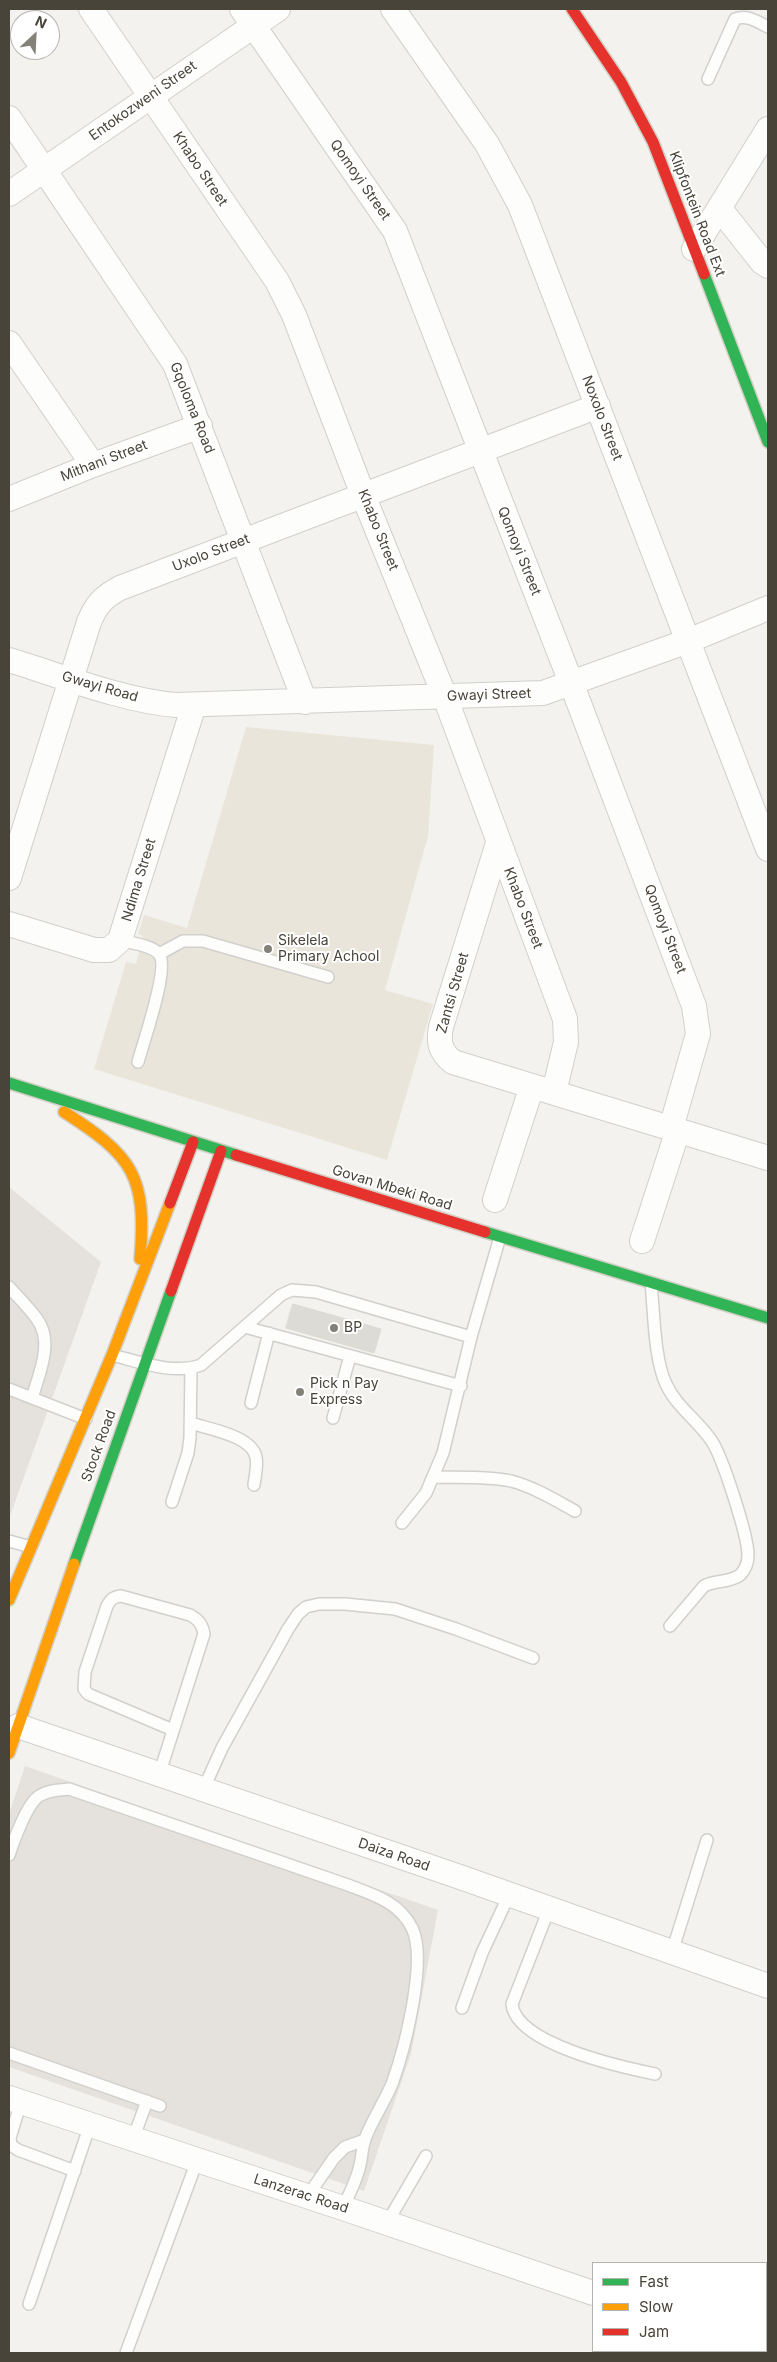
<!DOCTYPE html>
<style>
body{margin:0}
#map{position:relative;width:777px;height:2362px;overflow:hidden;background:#f3f2ee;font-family:Inter,sans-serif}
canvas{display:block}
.frame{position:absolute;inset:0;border:10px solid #49443a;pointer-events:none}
.legend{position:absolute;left:592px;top:2262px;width:175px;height:90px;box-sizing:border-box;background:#fff;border:1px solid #b6b4b0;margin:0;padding:6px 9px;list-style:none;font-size:15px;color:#49443a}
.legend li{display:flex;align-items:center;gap:10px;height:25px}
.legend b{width:25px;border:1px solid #b6b4b0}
.north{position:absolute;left:10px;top:10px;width:50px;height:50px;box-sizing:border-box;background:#fff;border:1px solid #b6b4b0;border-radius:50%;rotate:25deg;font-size:14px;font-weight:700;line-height:20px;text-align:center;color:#49443a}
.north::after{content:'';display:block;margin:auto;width:18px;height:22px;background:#848179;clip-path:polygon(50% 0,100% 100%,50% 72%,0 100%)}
</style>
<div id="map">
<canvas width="777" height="2362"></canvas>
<div class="frame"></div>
<ul class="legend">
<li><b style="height:6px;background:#30b455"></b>Fast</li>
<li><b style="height:6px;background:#ff9f0a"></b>Slow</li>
<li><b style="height:6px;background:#e5322d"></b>Jam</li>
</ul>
<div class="north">N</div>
</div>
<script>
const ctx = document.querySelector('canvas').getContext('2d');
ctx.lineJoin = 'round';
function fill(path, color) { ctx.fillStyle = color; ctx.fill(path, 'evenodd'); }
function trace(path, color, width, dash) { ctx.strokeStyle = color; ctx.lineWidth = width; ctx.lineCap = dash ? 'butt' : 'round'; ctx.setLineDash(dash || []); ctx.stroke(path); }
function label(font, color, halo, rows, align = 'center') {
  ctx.font = font + ' Inter,sans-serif'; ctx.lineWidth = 4; ctx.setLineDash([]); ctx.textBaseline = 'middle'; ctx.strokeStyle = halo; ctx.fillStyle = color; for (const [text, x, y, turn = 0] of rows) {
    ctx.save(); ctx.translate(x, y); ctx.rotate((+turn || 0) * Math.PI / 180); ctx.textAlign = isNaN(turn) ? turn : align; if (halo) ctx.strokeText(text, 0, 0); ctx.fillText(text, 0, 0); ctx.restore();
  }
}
const industrial = new Path2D(`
 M9,1187L101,1262L9,1519Z
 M25,1766L438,1910L411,2054L364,2191L9,2067V1814Z`);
const education = new Path2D(`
 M246,727L434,745L428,836L385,990L433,1004L387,1160L94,1069L126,962L136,964L143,936L138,934L144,915L187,928Z`);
const building = new Path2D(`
 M293,1304L381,1329L374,1353L286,1328Z`);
const lane = new Path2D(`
 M708,79L735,19C747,14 758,22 768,27
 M120,940C130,943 152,945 159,954C170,967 143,1043 138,1062
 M159,954L183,941H203L328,977
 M651,1283C654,1311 654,1359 666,1384C676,1406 697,1420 711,1440C722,1455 748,1536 748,1555C748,1562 746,1569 740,1575C729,1583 715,1580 704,1586L670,1626
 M9,1287C18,1297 29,1308 37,1319C54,1342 39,1374 32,1398
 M245,1327L461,1386
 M112,1355C140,1362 173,1375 201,1365L281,1295L292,1290L316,1292L471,1337L500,1237
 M9,1389L86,1419
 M251,1403L269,1333
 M333,1418L350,1356
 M191,1423C209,1429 252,1436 256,1457C258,1465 255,1476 254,1485
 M434,1477C459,1478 486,1476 511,1481C534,1487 555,1500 575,1511
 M172,1502L188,1453L190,1438L191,1368
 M402,1523L426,1493L443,1453L471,1337
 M9,1541L31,1547
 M159,1775L204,1634C202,1624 199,1620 190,1615L121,1596C113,1597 111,1599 107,1606L85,1672L84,1689L88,1694L173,1730
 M203,1790L222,1748L288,1629L298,1614L306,1607L319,1604H345L395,1609L456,1629L533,1658
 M9,1855C14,1840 27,1804 39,1796C48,1790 59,1790 69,1789L348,1885C374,1895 399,1902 412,1928C428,1960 404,2051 392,2084C384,2103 372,2120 365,2139C362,2147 362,2157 360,2165C357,2180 349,2194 343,2208
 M549,1909L512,2004C516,2044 621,2067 655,2074
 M672,1952L707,1840
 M462,2008L482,1953L509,1895
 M9,2053L160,2106
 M21,2102L10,2138L11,2145L18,2150L75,2171
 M133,2139L147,2101
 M307,2197L334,2158L345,2147L365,2140
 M387,2223L426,2156
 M29,2304L90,2125
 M126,2353L197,2161`);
const street = new Path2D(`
 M91,9L277,281L294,315L363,495L445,697L565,1019L566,1042L554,1092
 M242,9L395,231L572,685L694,1006L698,1034L671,1128
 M393,9L487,144L520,205L768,849
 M9,118L175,364L305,702
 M9,194L278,9
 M720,209L762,262L768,266
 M694,249L768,129
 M9,343L93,465
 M9,499L93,465L200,426
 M9,660C59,675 124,701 176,705L543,693L688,641L768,608
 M498,843L441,1027C438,1042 440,1052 453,1062L768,1158
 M9,878L89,622C96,605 103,597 120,588L598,406
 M9,924L94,950H109L120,940L194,705
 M495,1200L532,1086
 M642,1241L678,1130
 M18,1726L460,1877L768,1986
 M9,2098L343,2208L593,2293
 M764,2351L768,2352`);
const fast = new Path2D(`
 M704,274L768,442
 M9,1083L236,1155
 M485,1232L768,1318
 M74,1564L171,1291`);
const slow = new Path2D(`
 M64,1112C133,1156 147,1176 140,1259
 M9,1600L112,1355L170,1203
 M9,1753L74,1564`);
const jam = new Path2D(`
 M572,9L621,82L653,142L704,274
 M236,1155L485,1232
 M170,1203L193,1142
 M171,1291L221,1151`);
const markers = [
 [268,949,5,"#848179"],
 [334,1328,5,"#848179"],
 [300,1392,5,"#848179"]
];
const streetNames = [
 ["Entokozweni Street",143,101,-35],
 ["Khabo Street",200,169,56],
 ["Qomoyi Street",360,180,55],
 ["Klipfontein Road Ext",697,214,69],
 ["Gqoloma Road",192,408,68],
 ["Noxolo Street",602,418,69],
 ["Mithani Street",104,461,-21],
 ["Khabo Street",378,530,68],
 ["Qomoyi Street",519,551,68],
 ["Uxolo Street",211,553,-21],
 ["Gwayi Road",100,687,16],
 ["Gwayi Street",489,695,-2],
 ["Ndima Street",139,880,-73],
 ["Khabo Street",523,908,69],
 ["Qomoyi Street",665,929,69],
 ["Zantsi Street",453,993,-74],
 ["Govan Mbeki Road",392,1188,17],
 ["Stock Road",99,1446,-70],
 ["Daiza Road",394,1855,19],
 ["Lanzerac Road",301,2194,18]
];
const poiNames = [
 ["Sikelela",278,941],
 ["Primary Achool",278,957],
 ["BP",344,1328],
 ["Pick n Pay",310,1384],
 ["Express",310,1400]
];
fill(industrial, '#e5e2de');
fill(education, '#e9e5da');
fill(building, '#dddbd6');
trace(building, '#dbd9d4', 1);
trace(lane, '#d1d0cc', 14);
trace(street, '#d1d0cc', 26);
trace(fast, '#d2cfc5', 14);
trace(slow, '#d2cfc5', 14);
trace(jam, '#d2cfc5', 14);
trace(lane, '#fdfdfc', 11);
trace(street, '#fdfdfc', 24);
trace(fast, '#30b455', 11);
trace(slow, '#ff9f0a', 11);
trace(jam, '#e5322d', 11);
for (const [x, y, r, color] of markers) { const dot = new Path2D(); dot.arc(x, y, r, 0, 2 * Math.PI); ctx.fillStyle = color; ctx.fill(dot); trace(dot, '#fff', 2); }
label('14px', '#49443a', '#fff', streetNames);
label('14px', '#49443a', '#fff', poiNames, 'left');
</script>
